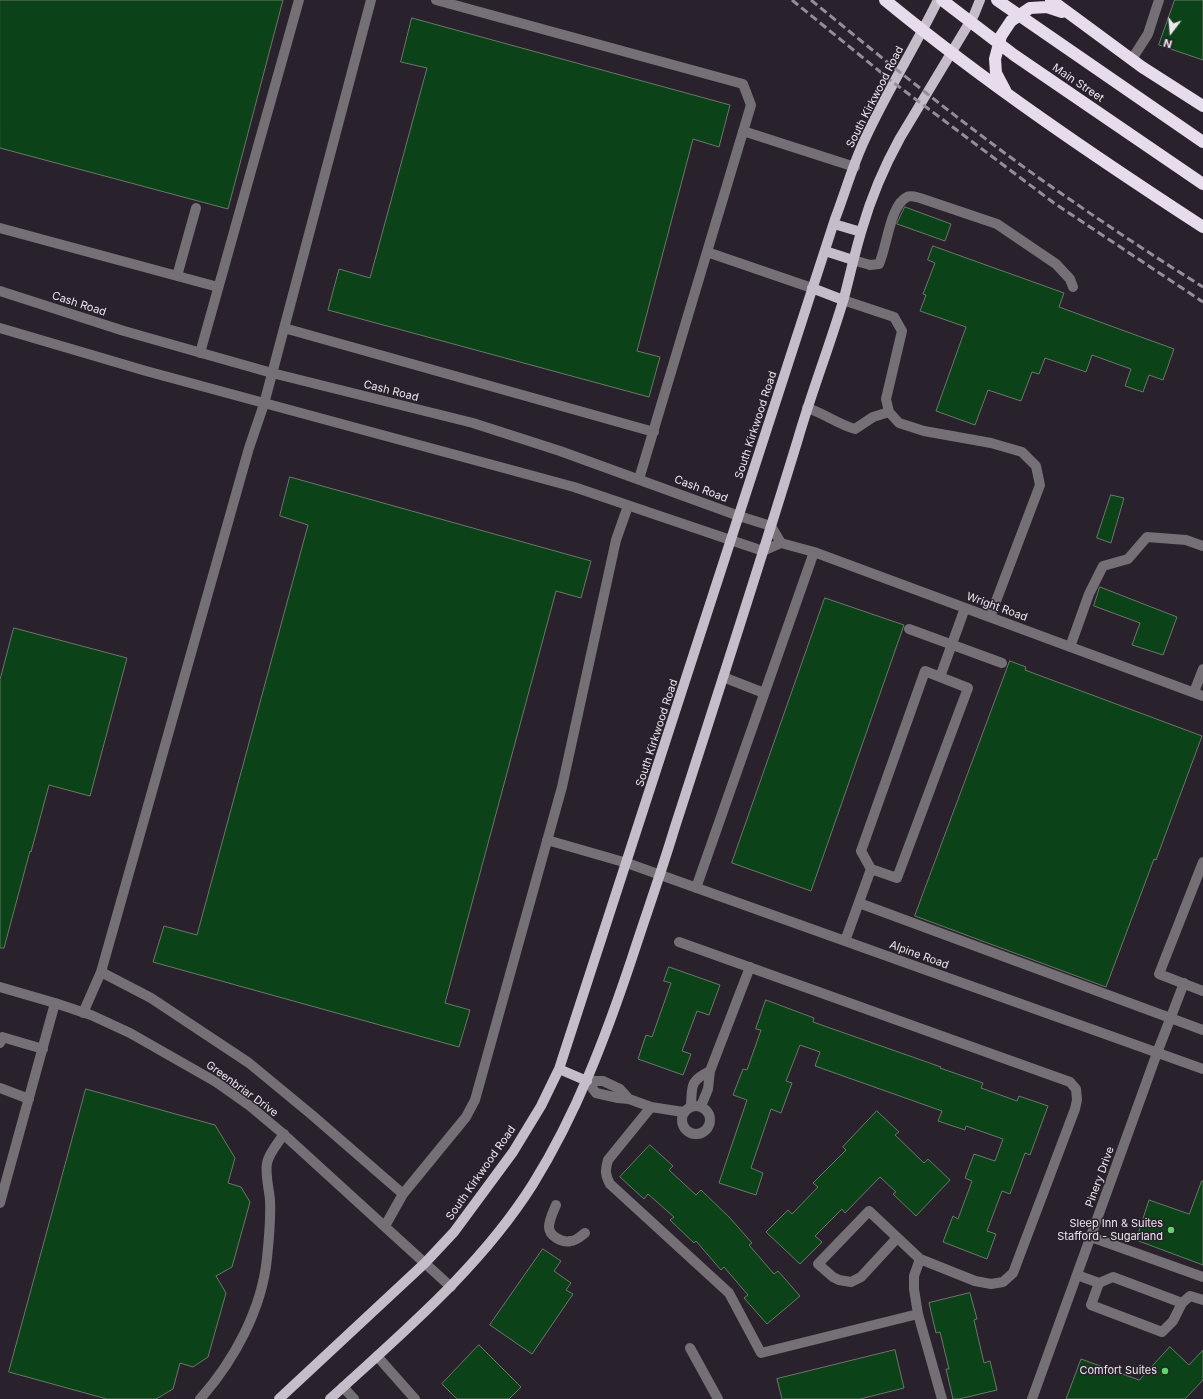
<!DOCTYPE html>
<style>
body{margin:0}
#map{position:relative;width:1203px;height:1399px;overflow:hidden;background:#29212c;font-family:Inter,sans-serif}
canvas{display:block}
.north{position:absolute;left:1151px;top:12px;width:40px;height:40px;-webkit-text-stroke:3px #29212c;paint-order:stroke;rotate:196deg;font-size:11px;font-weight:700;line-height:16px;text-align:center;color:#ede8f0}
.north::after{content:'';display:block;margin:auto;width:14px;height:18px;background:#ede8f0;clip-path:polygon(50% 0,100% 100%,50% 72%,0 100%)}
</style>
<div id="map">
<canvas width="1203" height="1399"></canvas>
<div class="north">N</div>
</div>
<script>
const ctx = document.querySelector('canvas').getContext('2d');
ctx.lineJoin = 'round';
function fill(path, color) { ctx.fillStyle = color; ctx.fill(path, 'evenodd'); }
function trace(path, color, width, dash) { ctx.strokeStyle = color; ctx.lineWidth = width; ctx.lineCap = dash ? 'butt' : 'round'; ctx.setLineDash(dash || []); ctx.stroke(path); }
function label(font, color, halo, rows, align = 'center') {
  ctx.font = font + ' Inter,sans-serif'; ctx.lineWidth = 3; ctx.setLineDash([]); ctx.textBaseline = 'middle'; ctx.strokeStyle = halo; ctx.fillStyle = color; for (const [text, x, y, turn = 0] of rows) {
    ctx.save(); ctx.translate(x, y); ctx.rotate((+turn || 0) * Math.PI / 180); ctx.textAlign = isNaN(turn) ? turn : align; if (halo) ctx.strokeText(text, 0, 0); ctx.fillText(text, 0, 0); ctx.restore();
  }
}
const building = new Path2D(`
 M0,0H283L228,209L0,148Z
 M1175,0H1203V60L1159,45Z
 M412,18L730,105L719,147L693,139L637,351L660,357L649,397L328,310L339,269L370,278L427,68L401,62Z
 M905,207L951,224L945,241L897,224Z
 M933,246L1064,293L1059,307L1174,349L1163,380L1149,375L1143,392L1125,386L1131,369L1092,355L1086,372L1045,358L1039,374L1032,372L1021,401L988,390L975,425L936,411L966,327L920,311L926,295L923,294L935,263L928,260Z
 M290,477L591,561L581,598L556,591L445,1003L470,1010L459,1047L153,962L164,926L197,935L308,525L280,516Z
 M1111,495L1124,498L1111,543L1097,538Z
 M1100,587L1177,617L1163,655L1132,645L1140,623L1094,606Z
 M825,598L904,625L811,891L732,863Z
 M14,628L127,658L90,796L49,785L31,852L30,851L4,948H0V680Z
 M1010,661L1026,667L1025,670L1202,736L1156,860L1154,859L1106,987L915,916Z
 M669,967L720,985L709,1015L697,1011L682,1051L691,1054L683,1075L638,1059L646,1035L652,1037L671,983L664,981Z
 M766,1000L814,1018L813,1022L941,1067L940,1068L983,1083L981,1088L1017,1101L1019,1096L1048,1106L1030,1155L1025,1153L1010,1194L1002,1191L987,1231L996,1234L987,1259L943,1242L953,1216L958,1219L972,1181L965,1178L974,1154L995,1161L1003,1139L966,1126L965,1130L938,1121L942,1111L815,1066L820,1052L800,1045L786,1081L792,1083L781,1113L771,1109L751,1168L763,1173L756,1195L719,1183L747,1100L733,1095L743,1069L747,1070L761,1030L756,1029Z
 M86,1089L215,1125L235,1158L228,1183L241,1187L250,1202L232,1267L216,1276L226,1293L208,1357L193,1367L180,1363L173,1389L156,1399H107L9,1372Z
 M877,1111L899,1132L895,1135L924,1163L928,1159L950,1180L916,1216L893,1194L896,1192L880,1177L845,1213L842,1209L815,1236L822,1242L800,1264L766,1232L788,1210L792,1214L818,1187L813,1183L846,1150L843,1147Z
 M650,1145L673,1166L669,1170L696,1195L701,1190L730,1218L752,1243L749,1245L774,1274L778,1271L800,1296L767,1324L744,1298L748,1295L724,1267L721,1270L696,1241L694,1243L670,1220L674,1217L648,1194L644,1199L620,1177Z
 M1202,1181H1203V1265L1136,1240L1149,1200L1189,1214Z
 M543,1249L561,1261L554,1271L571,1283L566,1290L573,1294L532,1354L490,1325Z
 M970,1293L977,1319L974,1320L984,1363L990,1361L997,1390L959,1399H953L946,1369H949L940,1332L936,1333L929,1303Z
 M479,1345L521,1387L509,1399H457L442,1384Z
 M1170,1347L1189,1365L1203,1350V1380L1185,1399H1066L1081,1359L1139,1380Z
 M895,1350L904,1388L860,1399H782L777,1379Z`);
const minor = new Path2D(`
 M436,0L743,84L751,105L639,479
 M1132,59L1148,34L1159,0
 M743,131L855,167
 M0,228L218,287
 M707,252L812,288
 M853,260L870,265L879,264C887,247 890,205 907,197C911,195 916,197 920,198L997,224L1056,264L1070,279L1073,287
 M177,276L196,208
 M0,291L124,331L272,373L473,423L560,451L739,516L771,526L781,543
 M843,300L894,317L902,331L886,399L889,412L899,423L924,431L991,443L1022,452L1036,466L1040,485L990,617
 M0,328L146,371L574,487L763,551L781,543L814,552L1203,696
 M284,328L654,432
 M200,353L299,0
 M807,408C824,413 837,424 855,429L873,417L889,412
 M909,629L1002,663
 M1070,647L1089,594L1103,566L1128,559L1147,537L1186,540L1203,546
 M723,677L764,693
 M1194,692L1203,669
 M547,840L627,863L1203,1069
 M1203,862L1159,974L1203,991
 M871,869L861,851L925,671L940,677
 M696,888L814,552
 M859,903L1203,1030
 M845,941L871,869L897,878L968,688L940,677L965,608
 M679,942L1070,1082L1076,1089L1077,1100L1075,1109L1013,1273L1003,1282L991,1284L975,1281L920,1259L869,1211L818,1264L833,1277L839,1280L851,1282L861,1277L897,1238
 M101,972L151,998L249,1063L312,1115L403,1194
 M0,987L55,1003L91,1015L130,1033L216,1082L250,1106L281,1132L451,1287
 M83,1013L101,972L249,448L264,404L371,0
 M0,1043L2,1037L43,1049
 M587,1081H603L620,1089L629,1099L618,1098L596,1093Z
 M0,1088L29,1099
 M629,1099L651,1107L683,1112
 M682 1120a14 14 0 1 1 28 0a14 14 0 1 1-28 0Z
 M691,1106C692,1085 690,1081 710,1071
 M701,1106L708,1089L710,1071L750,967
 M651,1107L608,1160C605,1170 605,1175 610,1184L729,1293L761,1353L918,1314
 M0,1203L55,1003
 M556,1205C553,1212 549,1220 549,1227C549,1236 562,1243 571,1241C576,1241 581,1236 585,1233
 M385,1226L403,1194L466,1117L475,1100L562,787L616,540L628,506
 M1091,1237L1203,1277
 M920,1259L914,1276V1289L918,1314L942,1399
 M1077,1275L1099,1283L1113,1277L1182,1303L1190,1296L1203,1300
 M1099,1283L1091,1305L1162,1332L1173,1321L1182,1303
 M690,1348L718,1399
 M377,1356L415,1399
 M343,1387L354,1399
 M200,1399C234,1361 262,1309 267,1258C269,1239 271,1219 270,1200C269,1188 265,1175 267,1163C269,1153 278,1143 284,1134
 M1032,1399L1157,1053L1184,983`);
const major = new Path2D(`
 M834,224L861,232
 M825,251L853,260
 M812,288L843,300
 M559,1069L587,1081
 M279,1399L425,1263L454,1232L513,1152L541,1106L559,1069L835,219C845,193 853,164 865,139C887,91 915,47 938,0
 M330,1399C403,1332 480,1268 533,1184C577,1113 606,1036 632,958C646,915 661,873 674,830C716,700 758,570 798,439C812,391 830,345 844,298C850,275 855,252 862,229C871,198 884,167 900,138L974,15L980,0`);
const highway = new Path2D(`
 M885,0C986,83 1094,156 1203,227
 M942,0L1014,55L1203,184
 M997,0L1203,142
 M1051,0L1142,67L1203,106
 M1005,90L996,73L995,59L1001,36L1011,21L1030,8L1047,7L1062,12`);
const rail = new Path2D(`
 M792,0L894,83L1054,203L1203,302
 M811,0C893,67 975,134 1062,194C1108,226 1155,257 1203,287`);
const markers = [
 [1171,1230,4,"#5cd56d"],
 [1165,1371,4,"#5cd56d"]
];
const streetNames = [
 ["Main Street",1078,83,34],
 ["South Kirkwood Road",875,97,-63],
 ["Cash Road",79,304,18],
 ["Cash Road",391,391,14],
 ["South Kirkwood Road",756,425,-72],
 ["Cash Road",701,489,21],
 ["Wright Road",997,607,20],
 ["South Kirkwood Road",657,733,-72],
 ["Alpine Road",919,955,20],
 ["Greenbriar Drive",242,1089,36],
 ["South Kirkwood Road",481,1173,-55],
 ["Pinery Drive",1100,1177,-70]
];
const poiNames = [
 ["Sleep Inn & Suites",1163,1224],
 ["Stafford - Sugarland",1163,1237],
 ["Comfort Suites",1157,1371]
];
fill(building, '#0b4217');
trace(building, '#6b776b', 1);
trace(minor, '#747076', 10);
trace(major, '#c6bdca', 10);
trace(highway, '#e7dceb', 12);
trace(rail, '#958e98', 3, [8, 4]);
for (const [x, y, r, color] of markers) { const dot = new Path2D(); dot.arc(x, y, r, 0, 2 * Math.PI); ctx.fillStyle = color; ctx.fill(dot); trace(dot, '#29212c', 1.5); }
label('11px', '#ede8f0', '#29212c', streetNames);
label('11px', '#ede8f0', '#29212c', poiNames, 'right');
</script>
